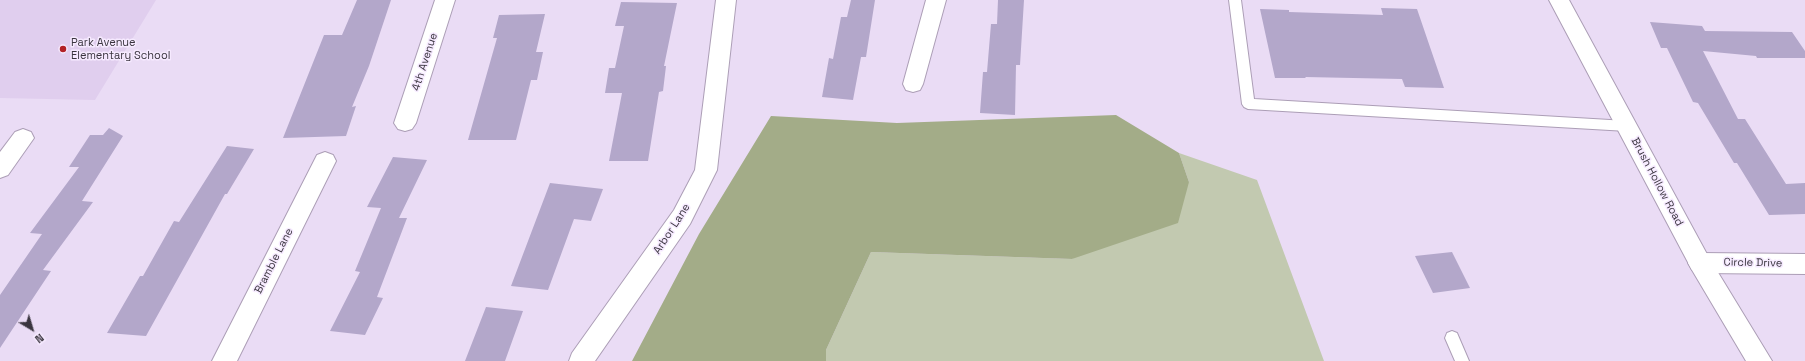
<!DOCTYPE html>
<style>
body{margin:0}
#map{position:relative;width:1805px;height:361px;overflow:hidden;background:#eadcf5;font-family:"Space Grotesk",sans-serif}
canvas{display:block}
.north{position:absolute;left:12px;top:309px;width:40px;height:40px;-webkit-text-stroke:3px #f6eaff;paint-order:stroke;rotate:142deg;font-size:11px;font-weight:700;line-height:16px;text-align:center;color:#3a353f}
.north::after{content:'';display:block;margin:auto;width:14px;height:18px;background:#3a353f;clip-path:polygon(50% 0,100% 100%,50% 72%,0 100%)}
</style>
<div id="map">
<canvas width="1805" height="361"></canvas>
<div class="north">N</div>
</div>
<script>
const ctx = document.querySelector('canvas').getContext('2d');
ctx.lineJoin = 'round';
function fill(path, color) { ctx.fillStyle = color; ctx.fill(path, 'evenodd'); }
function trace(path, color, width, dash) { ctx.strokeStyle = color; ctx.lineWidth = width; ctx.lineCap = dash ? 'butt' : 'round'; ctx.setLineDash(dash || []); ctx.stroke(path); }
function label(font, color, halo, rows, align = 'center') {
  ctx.font = font + ' "Space Grotesk",sans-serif'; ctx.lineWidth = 3; ctx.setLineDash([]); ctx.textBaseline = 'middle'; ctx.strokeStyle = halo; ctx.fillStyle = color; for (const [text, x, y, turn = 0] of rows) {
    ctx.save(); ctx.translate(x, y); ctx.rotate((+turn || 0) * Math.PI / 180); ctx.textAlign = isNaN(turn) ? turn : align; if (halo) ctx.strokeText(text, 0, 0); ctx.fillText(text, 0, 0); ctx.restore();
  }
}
const built = new Path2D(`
 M0,0H156L95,100L0,98Z`);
const green = new Path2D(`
 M1179,153L1257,180L1324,361H826V350L871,252L1072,259L1189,182Z`);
const forest = new Path2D(`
 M1116,115L1179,153L1189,182L1178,223L1072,259L871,252L826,350V361H632L699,234L771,116L897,123Z`);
const building = new Path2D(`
 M357,0H391L369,66L352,107L356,106L346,136L283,138L324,35H342Z
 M851,0H875L866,57H861L853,100L822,97L829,58L833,59L841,17H847Z
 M998,0H1024L1020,65H1016L1015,115L980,113L983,72H987L991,24H997Z
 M621,2L677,3L664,66H666L663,91L659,92L648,161H609L622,93H605L609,68H615L624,26H615Z
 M1381,8L1417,9L1444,88L1405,87L1402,79L1305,77L1306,78H1275L1260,9L1289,10V12L1383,15Z
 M545,14L536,52H543L537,80H531L516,140H468L497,38H493L499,15Z
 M1650,22L1702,26L1705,31L1792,32L1805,51V58H1757L1756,56L1703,51L1738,119H1745L1786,184L1805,183V214L1769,215L1737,163H1734L1698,103L1693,102L1667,48H1661Z
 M109,128L123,136L82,201L93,202L43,270L51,271L0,348V295L42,234L30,233L79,167H69L90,135H103Z
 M227,146L254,149L227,194H225L146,336L107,333L140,276H143L174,221L179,222Z
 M393,157L427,160L399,218H407L377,297L383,298L365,335L330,331L360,272L355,271L381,208L367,207Z
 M550,183L603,189L591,221L574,219L548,290L511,286Z
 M1452,252L1470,288L1433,293L1415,256Z
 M486,307L523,311L505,361H465Z`);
const lane = new Path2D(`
 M1229,0H1241L1254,99L1627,121L1631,122L1633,126L1631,130L1627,131L1248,109L1244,107L1242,104Z
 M1452,331L1457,333L1469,361H1455L1445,338L1447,333Z`);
const street = new Path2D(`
 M435,0H455L416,123L412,129L405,131L398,129L394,123Z
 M716,0H736L717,170L690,224L595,361H569L572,353L674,210L695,170Z
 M926,0H946L923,84L920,90L913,92L906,90L903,84Z
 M23,129L31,132L34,138L8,175L0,178V152L15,132Z
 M325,152L333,155L336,161L237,361H212L317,155Z
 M1700,253L1805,254V274L1700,273L1692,270L1688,263L1692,256Z`);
const secondary = new Path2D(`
 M1549,0H1569L1708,256L1772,361H1746L1692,270Z`);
const markers = [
 [63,49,4,"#b22126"]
];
const poiNames = [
 ["Park Avenue",71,43],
 ["Elementary School",71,56]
];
const streetNames = [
 ["4th Avenue",425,62,-72],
 ["Brush Hollow Road",1657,182,62],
 ["Arbor Lane",672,229,-57],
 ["Bramble Lane",274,261,-63],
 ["Circle Drive",1753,263,1]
];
fill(built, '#e0ceee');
fill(green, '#c2c9b0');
fill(forest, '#a3ac88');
fill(building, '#b3a7ca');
trace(lane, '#ac9eb6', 2);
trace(street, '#ac9eb6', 2);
trace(secondary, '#ac9eb6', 2);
fill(lane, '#fff');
fill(street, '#fff');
fill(secondary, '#fff');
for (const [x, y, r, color] of markers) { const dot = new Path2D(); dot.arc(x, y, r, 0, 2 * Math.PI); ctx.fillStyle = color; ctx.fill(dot); trace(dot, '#f6eaff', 1.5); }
label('11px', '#3a353f', '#f6eaff', poiNames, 'left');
label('11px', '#3a353f', '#f6eaff', streetNames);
</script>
